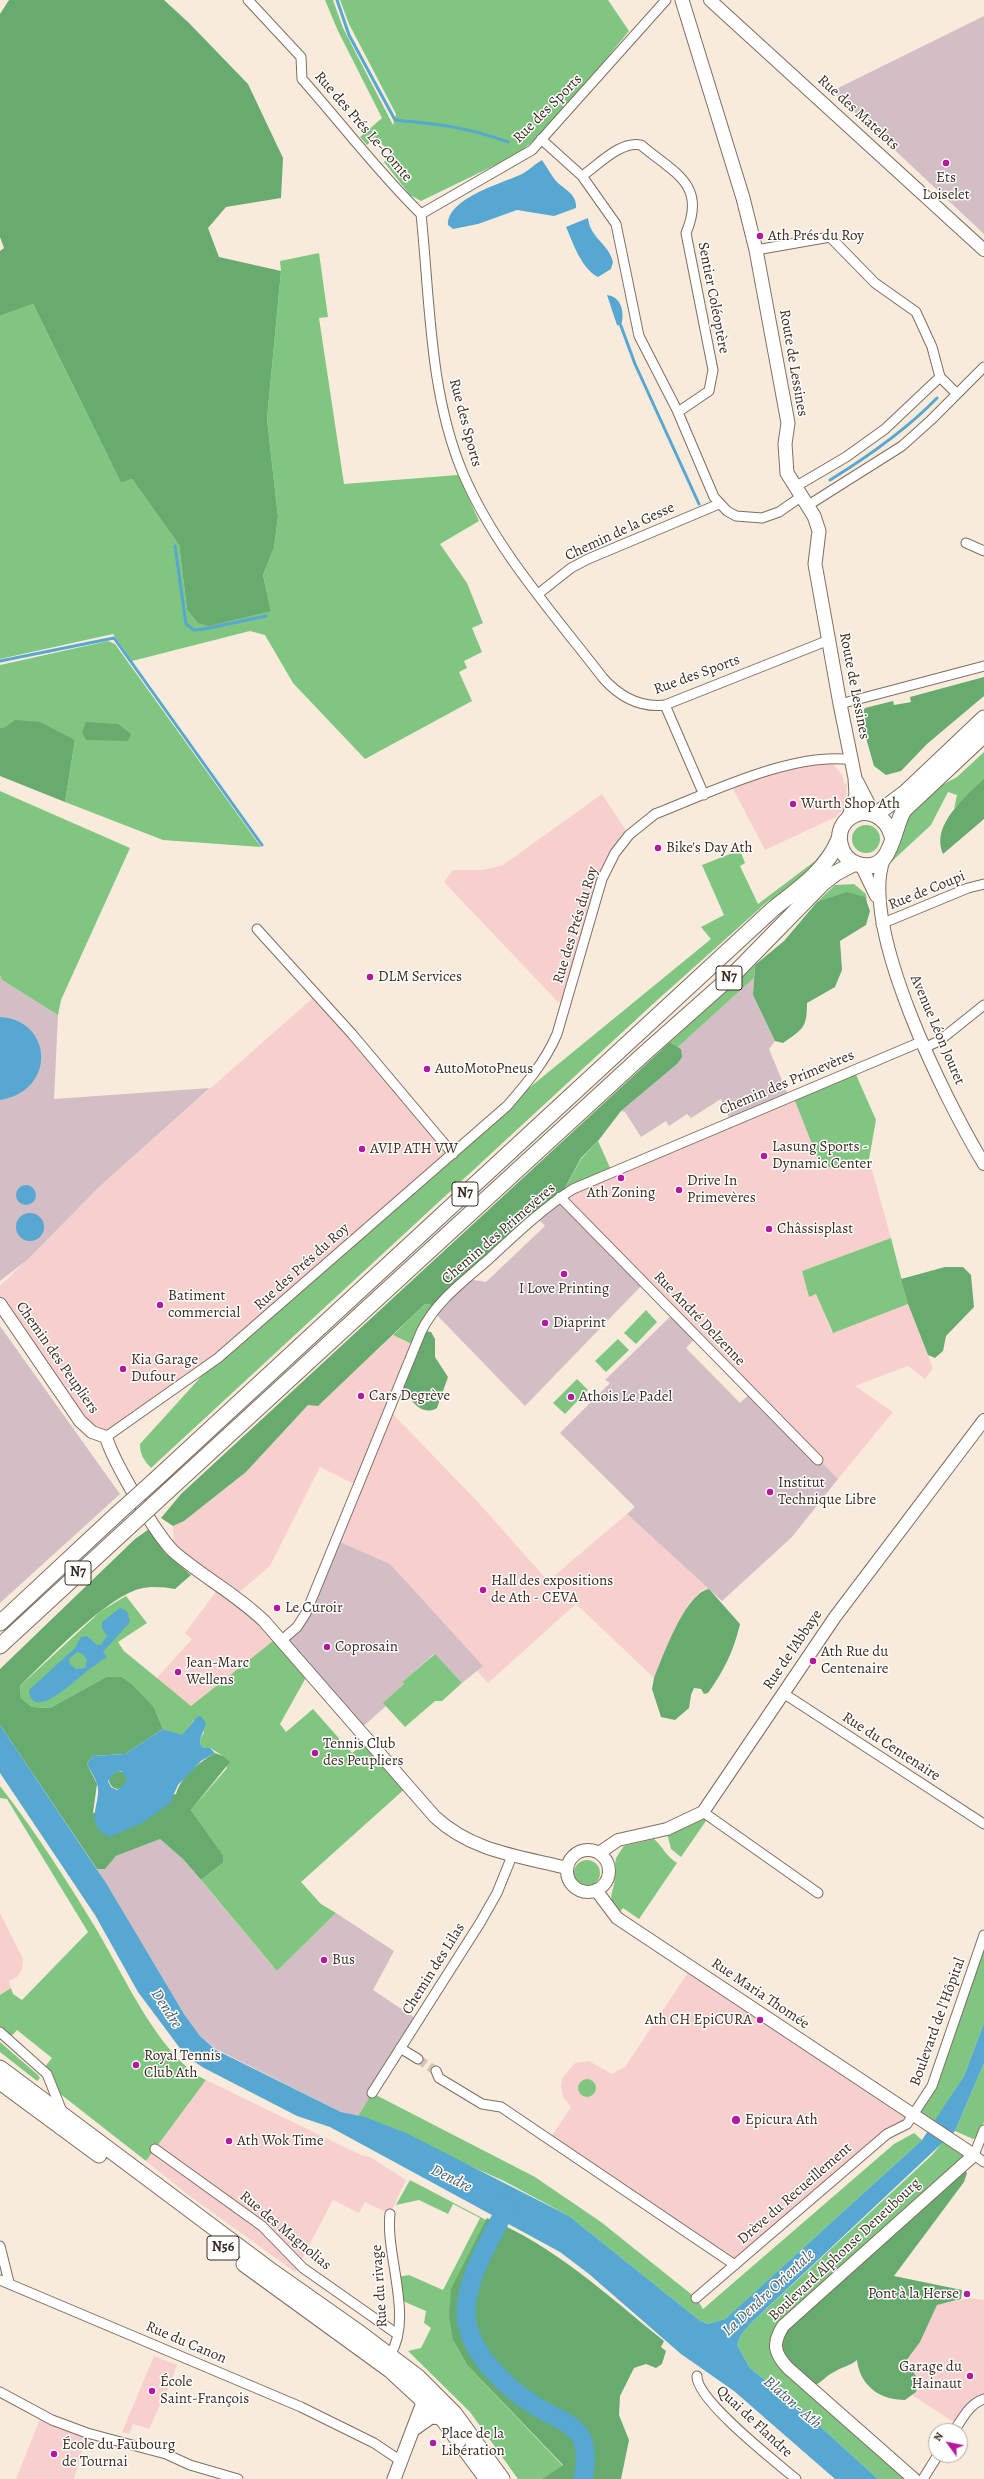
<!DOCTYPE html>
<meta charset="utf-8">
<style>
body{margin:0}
#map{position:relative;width:984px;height:2479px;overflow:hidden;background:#f9ebdc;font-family:Alegreya,serif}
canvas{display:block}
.north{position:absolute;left:928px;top:2423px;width:40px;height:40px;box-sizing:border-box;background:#fff;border:1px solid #b1aaa5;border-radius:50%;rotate:303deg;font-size:11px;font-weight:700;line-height:16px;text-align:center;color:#3b2a1e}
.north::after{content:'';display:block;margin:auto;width:14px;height:18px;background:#b5179e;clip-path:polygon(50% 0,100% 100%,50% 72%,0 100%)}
</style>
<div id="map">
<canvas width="984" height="2479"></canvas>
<div class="north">N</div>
</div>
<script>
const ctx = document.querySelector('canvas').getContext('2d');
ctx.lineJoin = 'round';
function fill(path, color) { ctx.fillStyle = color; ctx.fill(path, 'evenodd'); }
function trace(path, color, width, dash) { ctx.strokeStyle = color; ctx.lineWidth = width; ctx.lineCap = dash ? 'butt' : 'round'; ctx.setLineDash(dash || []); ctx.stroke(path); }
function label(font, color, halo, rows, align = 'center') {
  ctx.font = font + ' Alegreya,serif'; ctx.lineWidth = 3; ctx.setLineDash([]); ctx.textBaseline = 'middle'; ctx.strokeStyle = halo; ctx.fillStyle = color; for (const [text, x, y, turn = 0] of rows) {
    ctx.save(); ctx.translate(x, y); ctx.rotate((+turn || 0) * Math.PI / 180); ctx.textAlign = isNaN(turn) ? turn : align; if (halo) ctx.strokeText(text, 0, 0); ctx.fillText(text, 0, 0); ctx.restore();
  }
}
const built = new Path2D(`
 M829,758L842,775L844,783L847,784L846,801L844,808L836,817L765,850L731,785Z
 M602,794L629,835L615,853L566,1004L557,1001L444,882L453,870H483L503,865Z
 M316,995L453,1154L253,1329L106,1437L92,1432L0,1304V1286L98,1188Z
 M793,1096L822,1168L869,1159L891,1238L802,1271L809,1296L816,1294L832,1332L908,1304L933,1368L925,1379L908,1366L855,1386L893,1412L838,1479L560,1197Z
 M393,1335L416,1346L389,1410L476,1500L548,1581L627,1514L709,1589L702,1590L689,1603L654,1678L576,1604L488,1683L477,1671L482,1666L335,1540L358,1486L320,1467L270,1566L236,1595L278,1637L191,1706L156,1679L192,1639L185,1633L221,1585L174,1551L173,1526L184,1521L246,1472L308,1405L318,1406Z
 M0,1913L23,1959L22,1970L17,1977L9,1981L11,1988L0,1995Z
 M691,1968L914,2115L735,2265L551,2137L571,2107L563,2097L561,2086L562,2079L568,2071L575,2063L589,2061L612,2074L625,2067Z
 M206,2080L361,2155L370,2157L406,2180L390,2214L365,2202L359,2213L333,2200L295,2272L187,2194L146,2161Z
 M970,2298L984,2300V2399L958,2425L912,2395L916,2392L906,2362L920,2342L937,2305Z
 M154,2356L177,2365L172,2379L149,2429L133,2424L129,2434L122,2432Z
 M42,2414L87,2433L74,2479H16Z`);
const industrial = new Path2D(`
 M984,16V234L832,91Z
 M0,975L2,980L58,1015L54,1099L210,1088L98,1188L27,1260L0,1281Z
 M754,978L753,995L775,1041L769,1049L789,1097L731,1122L721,1099L691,1118L687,1114L669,1126L666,1121L641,1137L625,1112L621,1111L677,1064L681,1049L678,1047Z
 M560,1197L644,1283L525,1406L433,1311L467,1279L486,1282L545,1226L535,1216Z
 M674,1313L697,1336L686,1348L740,1403L752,1392L838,1479L792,1537L722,1601L627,1514L635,1507L560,1433L610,1383L605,1380Z
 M0,1326L120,1494L0,1603Z
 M335,1540L390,1564L483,1666L462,1683L434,1654L402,1682L404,1684L384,1703L386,1706L359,1730L282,1640L293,1631Z
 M160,1839L183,1859L277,1971L336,1913L394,1951L373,1990L418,2020L358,2116L341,2112L216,2049L200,2036L184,2014L97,1869H105L116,1856Z`);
const green = new Path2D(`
 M325,0H333L343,28L393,125L396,114L349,24L340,0H608L629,31C594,73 560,121 516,155L421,201L410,195L384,162L391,154L375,137L367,145L360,137L382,118L338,31Z
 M319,253L328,317L319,318L344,484L458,475L479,521L440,544L467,583L483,623L472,628L482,652L464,661L467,668L459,672L472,701L365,759L293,683L265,635L250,631L132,661L113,634L0,659V316L33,304L121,483L132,479L179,545L187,609L271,611L263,575L274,548L278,517L267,419L281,271L280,261Z
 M108,641L115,644L261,847L163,840L65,802L75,740L0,728V665Z
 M984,752V778L954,809L957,795L948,792L931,825L888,865L896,854L904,817L931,791L957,777Z
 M0,791L130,848L61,1000L58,1015L2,980L0,975Z
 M852 839a14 14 0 1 1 28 0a14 14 0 1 1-28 0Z
 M828,845L826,851L798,883L767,902L654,1003L151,1468C144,1460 140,1455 140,1444L218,1358L507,1106L711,939L701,927L724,915L702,865L740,850L745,863L740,866L758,904L815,861Z
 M854,884L866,894L867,904L864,897L817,902L835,885Z
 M755,965L754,978L678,1047L670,1042Z
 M854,1070L876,1120L869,1159L822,1169L793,1096Z
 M598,1141L612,1172L560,1197L581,1159Z
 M891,1238L908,1304L833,1333L816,1294L809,1297L802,1271Z
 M425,1304L438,1306L416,1346L393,1335Z
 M646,1310L657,1322L636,1344L624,1333Z
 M618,1339L629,1350L606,1372L595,1361Z
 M577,1379L588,1390L565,1414L553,1403Z
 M126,1596L147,1623L118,1642L124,1651L191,1706L278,1637L309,1672L280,1724L286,1732L313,1709L352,1753L369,1740L408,1786L301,1882L321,1904L336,1913L277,1971L201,1880L223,1863V1855L191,1810L227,1768L223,1756L210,1748H205L201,1746L200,1740L204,1732L194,1720L182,1736L163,1729L154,1707L133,1685L122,1677H106L50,1708L32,1707L21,1698L20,1686L101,1611Z
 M435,1654L462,1683L442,1701H435L405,1727L383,1703L404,1684L402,1682Z
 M0,1786C35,1831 66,1879 95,1927C122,1971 159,2057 206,2080L146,2161L54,2089L43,2069L52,2058L17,2030L9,2039L0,2032V1995L11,1988L13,1994L22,2000L88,1932L7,1799L0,1798Z
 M703,1812L708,1818L681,1857L671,1849L666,1829Z
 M654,1839C663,1847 666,1856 677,1863L639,1919L623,1908L619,1913C606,1894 613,1897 615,1878C617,1859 611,1864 624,1846Z
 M574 1873a13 13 0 1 1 26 0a13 13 0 1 1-26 0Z
 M984,1935V2023L964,2076L932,2127L914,2115L926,2097Z
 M0,2042L38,2075L40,2078L37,2081L0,2052Z
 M984,2063V2122L978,2136L973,2139L955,2131Z
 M578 2088a9 9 0 1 1 18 0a9 9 0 1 1-18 0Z
 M372,2093L535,2177L601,2222L696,2298L703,2309L894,2144L914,2133L922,2140L725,2319L708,2324L699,2320L569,2216L504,2181L358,2116Z
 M947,2137L973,2154L776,2349L914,2479H878L801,2409L750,2368L737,2345L741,2335L750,2324L932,2155Z
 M410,2180L488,2221L453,2340L467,2365L563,2466L542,2479H518L470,2412L408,2351L421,2348L431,2328L424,2323L426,2311L398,2299L396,2277L409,2275L443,2290L480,2218L453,2204L448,2214L419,2200L396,2205Z`);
const forest = new Path2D(`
 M9,0H164L189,23L248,84L283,158L281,198L226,207L208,228L219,257L281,271L267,419L278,517L274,548L263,575L271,611L209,626L198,623L187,609L179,545L132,479L121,483L33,304L0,316V251L4,248L0,237V14Z
 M984,677V696L927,744L901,771L886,775L874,766L860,717L865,708L893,701L894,705L911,702L910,697Z
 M15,720L40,722L75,740L65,802L0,776V728H4Z
 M86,722L118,724L131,734L128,741L86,740L82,732Z
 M984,778V819L943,854C930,825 966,797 984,778Z
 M847,892L865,897L870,911L866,925L840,941L842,970L835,987L807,1003C807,1028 803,1029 783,1043L775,1041L753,995L755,965L784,941L817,902Z
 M670,1042L681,1049L682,1057L677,1064L621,1111L598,1141L581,1158L560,1197L438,1306L425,1304L318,1406L308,1405L246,1472L184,1521L173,1526L161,1518L181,1494Z
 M945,1267H963L971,1275L974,1307L946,1336L943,1351L935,1358L928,1355L908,1304L901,1279Z
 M425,1331L431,1332L435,1339V1357L448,1377L437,1408C420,1418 407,1396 401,1382Z
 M149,1529L165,1553L191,1575L175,1589C163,1587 151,1586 139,1589C104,1599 47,1660 20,1686L21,1698L32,1707L50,1708L106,1677H122L133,1685L154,1707L163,1729L125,1754L93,1756L87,1764L97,1784L93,1813L176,1794C181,1776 200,1762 215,1753L223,1756L230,1762L191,1810L223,1855V1863L201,1880L183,1859L160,1839L116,1856L105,1869H97L0,1725V1669L135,1539Z
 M709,1589L740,1624C734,1650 724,1671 708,1693L704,1694L701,1689L694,1688L691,1695L689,1708L675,1720L661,1717L652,1689L654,1678C663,1657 685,1593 709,1589Z
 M109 1780a9 9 0 1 1 18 0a9 9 0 1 1-18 0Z
 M964,2169L967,2173L964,2182L894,2276L962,2290L961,2299L937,2305L920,2342L906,2361L919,2381L916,2392L905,2400C880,2400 860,2386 857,2360C850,2366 842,2367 834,2372C823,2377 824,2383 809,2387L781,2359L783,2326Z
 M487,2218C554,2245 608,2296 664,2341L661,2347L666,2351L662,2364L656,2368L646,2364L634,2368L620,2396L619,2415L629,2440L621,2479H542L563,2465L467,2365L453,2340L449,2316L451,2289Z`);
const water = new Path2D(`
 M542,160C547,167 551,175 556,181C565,190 577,194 576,208L554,216L517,210L478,224L453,229L448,225C447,198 503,183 522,174C529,170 535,164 542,160Z
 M588,218C590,238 609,244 613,262L611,269L598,277C581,268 573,243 566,227Z
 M607,295C622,297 625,313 621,326L617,325Z
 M0,1017C53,1020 57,1091 0,1100Z
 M16 1195a10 10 0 1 1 20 0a10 10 0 1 1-20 0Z
 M16 1227a14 14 0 1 1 28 0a14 14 0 1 1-28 0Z
 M120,1608L127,1611L130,1622L103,1652L107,1657C100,1662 93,1666 87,1671C78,1678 31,1724 29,1690L75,1648L81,1637L87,1636L97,1645H101L107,1636L102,1628V1622ZM77,1652L83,1654L87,1660L85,1668L76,1669L70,1664L69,1659Z
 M201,1716L206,1723L200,1740L201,1746L205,1748H210L215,1753L201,1761L178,1785L170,1803L142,1823L110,1837C81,1824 103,1802 97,1784C95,1777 90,1770 87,1764L93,1756L125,1754L163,1729L182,1735L197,1717ZM121,1771L127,1779L123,1786L117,1790L111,1787L108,1781L116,1772Z
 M0,1725L106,1883L184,2014L200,2036L216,2050L341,2112L365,2117L406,2133L569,2216L699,2320L708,2324L725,2319L922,2140L964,2076L984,2023V2063L955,2131L750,2324L741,2335L737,2345L750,2368L801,2409L878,2479H835L734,2391L681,2354L589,2274L560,2252L330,2127L297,2116L204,2068L190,2059L179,2047L138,1992L95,1915L0,1773Z`);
const stream = new Path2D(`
 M337,0L349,35L395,120C438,124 467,127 508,142
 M621,326L635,364L699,504
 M830,480C869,456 905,431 937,398
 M175,546L186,624L194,630L204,629L266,616
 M0,661L114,638L262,845`);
const river = new Path2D(`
 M507,2206C492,2238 466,2276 466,2313C467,2351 504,2386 534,2405C548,2415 573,2422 581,2437C587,2449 586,2467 583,2479`);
const minorTunnel = new Path2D(`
 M418,2059L436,2071`);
const minor = new Path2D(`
 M248,0L301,57L302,79C342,124 378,172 421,214
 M666,0L532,150L421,214C430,299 429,391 462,471C494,548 553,613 603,678C619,696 640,708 665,705L829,640
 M541,139L582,176L616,224L639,336L677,410L714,497L727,511L736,516L762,518L779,512L802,496
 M582,176C597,166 621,140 641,145C674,173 707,184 686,233L713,370L709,391L681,410H677
 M756,250L830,237L875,283L916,312L932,347L940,377
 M940,377L957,394
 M795,487L846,457L885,429L940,377
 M807,506L902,446L931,420L984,367
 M966,543L984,551
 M538,594L571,568L588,559L719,504
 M840,704L984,666
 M665,705L704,795
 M881,924L968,888L984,884
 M257,929L352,1034L453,1154
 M926,1047L939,1041L984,1005
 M560,1197L818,1460
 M106,1437L218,1358L507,1106C527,1083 545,1062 557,1034L602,879L615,853L629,835L655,814C709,793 794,751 852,760
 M282,1640L297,1627L306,1613L421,1332C435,1302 464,1281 489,1259C516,1234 542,1209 573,1189L923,1041
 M783,1693L984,1824
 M703,1812L818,1893
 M0,2032L47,2074L63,2114
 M400,2048L418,2059
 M436,2071L439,2078L482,2104L501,2107L735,2265
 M372,2093L480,1923L497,1893L512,1856
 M984,2130L974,2155L984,2162
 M155,2149L262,2226L303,2268L397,2334
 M0,2246L9,2282
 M0,2280L301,2407L374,2443L401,2461
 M696,2298L887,2134L907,2124L932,2086L984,1935
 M390,2355C414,2319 385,2254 390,2214
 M697,2376C696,2400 776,2462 796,2479
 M0,2392L52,2420L87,2433L166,2454L190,2465L238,2479
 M954,2431C963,2418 969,2404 984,2399
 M923,2479L938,2455`);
const tertiary = new Path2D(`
 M710,0L984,250
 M884,859C858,926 947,1104 984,1164
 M861,865L876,896
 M0,1304L80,1421L92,1432L106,1437C113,1461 156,1535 174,1552C203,1577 236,1594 264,1621L435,1817C473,1852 519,1856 567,1868
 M567 1871a21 21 0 1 1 42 0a21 21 0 1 1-42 0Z
 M599,1853L618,1840L667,1829L703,1812L835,1617L984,1420
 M596,1890L617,1918L974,2155L783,2326C772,2344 774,2353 788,2368L914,2479`);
const secondary = new Path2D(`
 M682,0L743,198L756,250L788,423L785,444L787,473L814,516L819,531L815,564L840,704L855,778L856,795L848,819
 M857,782L873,813
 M414,2429L431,2417L442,2418
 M394,2479L424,2400L430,2397`);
const primary = new Path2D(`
 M0,2068L273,2272L361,2334L418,2377L454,2413L502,2479
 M0,2082L99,2155
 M244,2264L390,2370L442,2418L487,2479`);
const trunk = new Path2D(`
 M875,815L906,792L984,718
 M892,836C887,817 866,804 848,819C833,832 839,858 857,864C893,876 892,829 904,810L984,735
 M157,1478L773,909C799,888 826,871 839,839
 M168,1491L646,1052L735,973L823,883L836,873L855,863
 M0,1623L117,1514
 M0,1646L129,1527`);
const trunkBridge = new Path2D(`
 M117,1514L157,1478
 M129,1527L168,1491`);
const markers = [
 [946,163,4,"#b5179e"],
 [760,236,4,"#b5179e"],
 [793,804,4,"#b5179e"],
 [658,848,4,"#b5179e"],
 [370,977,4,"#b5179e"],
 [427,1069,4,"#b5179e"],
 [362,1149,4,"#b5179e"],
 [764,1156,4,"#b5179e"],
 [621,1178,4,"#b5179e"],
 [679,1190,4,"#b5179e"],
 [769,1229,4,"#b5179e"],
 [564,1274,4,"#b5179e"],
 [160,1305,4,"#b5179e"],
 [545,1323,4,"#b5179e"],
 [123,1369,4,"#b5179e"],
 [361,1396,4,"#b5179e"],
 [571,1397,4,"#b5179e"],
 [770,1492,4,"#b5179e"],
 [483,1590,4,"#b5179e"],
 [277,1608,4,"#b5179e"],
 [327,1647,4,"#b5179e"],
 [813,1661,4,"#b5179e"],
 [178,1672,4,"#b5179e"],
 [315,1753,4,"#b5179e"],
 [324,1960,4,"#b5179e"],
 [760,2020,4,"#b5179e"],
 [136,2065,4,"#b5179e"],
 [736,2120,5,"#b5179e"],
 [229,2141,4,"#b5179e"],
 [967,2294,4,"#b5179e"],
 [970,2376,4,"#b5179e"],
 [152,2391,4,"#b5179e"],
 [433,2443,4,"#b5179e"],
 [54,2454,4,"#b5179e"]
];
const shields = [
 [729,978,26],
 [465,1194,26],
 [78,1573,26],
 [223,2248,32]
];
const shieldNames = [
 ["N7",729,978],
 ["N7",465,1194],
 ["N7",78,1573],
 ["N56",223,2248]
];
const streetNames = [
 ["Rue des Sports",548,109,-45],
 ["Rue des Matelots",858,113,42],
 ["Rue des Prés Le-Comte",363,127,49],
 ["Sentier Coléoptère",713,298,79],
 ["Route de Lessines",793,363,80],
 ["Rue des Sports",465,423,75],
 ["Chemin de la Gesse",620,532,-25],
 ["Rue des Sports",697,675,-20],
 ["Route de Lessines",854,686,79],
 ["Rue de Coupi",927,891,-22],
 ["Rue des Prés du Roy",576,925,-73],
 ["Avenue Léon Jouret",937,1030,67],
 ["Chemin des Primevères",787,1083,-23],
 ["Chemin des Primevères",499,1234,-41],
 ["Rue des Prés du Roy",302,1267,-42],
 ["Rue André Delzenne",699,1319,46],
 ["Chemin des Peupliers",57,1358,55],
 ["Rue de l'Abbaye",793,1650,-56],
 ["Rue du Centenaire",891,1747,33],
 ["Chemin des Lilas",434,1969,-58],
 ["Rue Maria Thomée",760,1994,34],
 ["Boulevard de l'Hôpital",938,2022,-70],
 ["Drève du Recueillement",795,2194,-41],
 ["Rue des Magnolias",285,2231,40],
 ["Boulevard Alphonse Deneubourg",845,2250,-43],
 ["Rue du rivage",380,2286,-94],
 ["Rue du Canon",186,2343,23],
 ["Quai de Flandre",754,2422,43]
];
const poiNames = [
 ["Ets",946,178,"center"],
 ["Loiselet",946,195,"center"],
 ["Ath Prés du Roy",768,236],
 ["Wurth Shop Ath",801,804],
 ["Bike's Day Ath",666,848],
 ["DLM Services",378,977],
 ["AutoMotoPneus",435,1069],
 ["Lasung Sports -",772,1147],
 ["Dynamic Center",772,1164],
 ["AVIP ATH VW",370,1149],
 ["Drive In",687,1181],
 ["Primevères",687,1198],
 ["Ath Zoning",621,1193,"center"],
 ["Châssisplast",777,1229],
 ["I Love Printing",564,1289,"center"],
 ["Batiment",168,1296],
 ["commercial",168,1313],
 ["Diaprint",553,1323],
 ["Kia Garage",131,1360],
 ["Dufour",131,1377],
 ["Cars Degrève",369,1396],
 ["Athois Le Padel",579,1397],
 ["Institut",778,1483],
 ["Technique Libre",778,1500],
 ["Hall des expositions",491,1581],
 ["de Ath - CEVA",491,1598],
 ["Le Curoir",285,1608],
 ["Coprosain",335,1647],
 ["Ath Rue du",821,1652],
 ["Centenaire",821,1669],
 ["Jean-Marc",186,1663],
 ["Wellens",186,1680],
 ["Tennis Club",323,1744],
 ["des Peupliers",323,1761],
 ["Bus",332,1960],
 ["Ath CH EpiCURA",752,2020,"right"],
 ["Royal Tennis",144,2056],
 ["Club Ath",144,2073],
 ["Epicura Ath",745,2120],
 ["Ath Wok Time",237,2141],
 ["Pont à la Herse",959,2294,"right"],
 ["Garage du",962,2367,"right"],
 ["Hainaut",962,2384,"right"],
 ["École",160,2382],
 ["Saint-François",160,2399],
 ["Place de la",441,2434],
 ["Libération",441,2451],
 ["École du Faubourg",62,2445],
 ["de Tournai",62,2462]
];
const waterNames = [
 ["Dendre",166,2009,57],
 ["Dendre",451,2179,26],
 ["La Dendre Orientale",769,2293,-43],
 ["Blaton - Ath",792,2403,41]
];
fill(built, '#f7d0ce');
fill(industrial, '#d2bec4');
fill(green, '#81c680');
fill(forest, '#68ab6e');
fill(water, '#56a7d1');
trace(stream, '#56a7d1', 3);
trace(river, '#56a7d1', 19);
trace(minorTunnel, '#d3c4b6', 9, [9, 4.5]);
trace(minor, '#7e6e60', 11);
trace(tertiary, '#7e6e60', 14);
trace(secondary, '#7e6e60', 15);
trace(primary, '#7e6e60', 17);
trace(trunk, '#7e6e60', 17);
trace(minor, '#fff', 9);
trace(tertiary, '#fff', 12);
trace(secondary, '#fff', 13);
trace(primary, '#fff', 15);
trace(trunk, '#fff', 15);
trace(trunkBridge, '#7e6e60', 17, []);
trace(trunkBridge, '#fff', 15);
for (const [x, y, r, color] of markers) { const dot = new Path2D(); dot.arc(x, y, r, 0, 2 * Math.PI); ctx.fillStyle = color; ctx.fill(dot); trace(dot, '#fff', 1.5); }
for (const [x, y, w] of shields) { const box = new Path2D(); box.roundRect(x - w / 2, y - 12, w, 24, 3); ctx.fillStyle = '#fff'; ctx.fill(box); trace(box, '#3b2a1e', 1); }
label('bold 14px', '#3b2a1e', null, shieldNames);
label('15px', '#3b2a1e', '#fff', streetNames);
label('15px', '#3b2a1e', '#fff', poiNames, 'left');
label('italic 16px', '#465c66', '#fff', waterNames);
</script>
